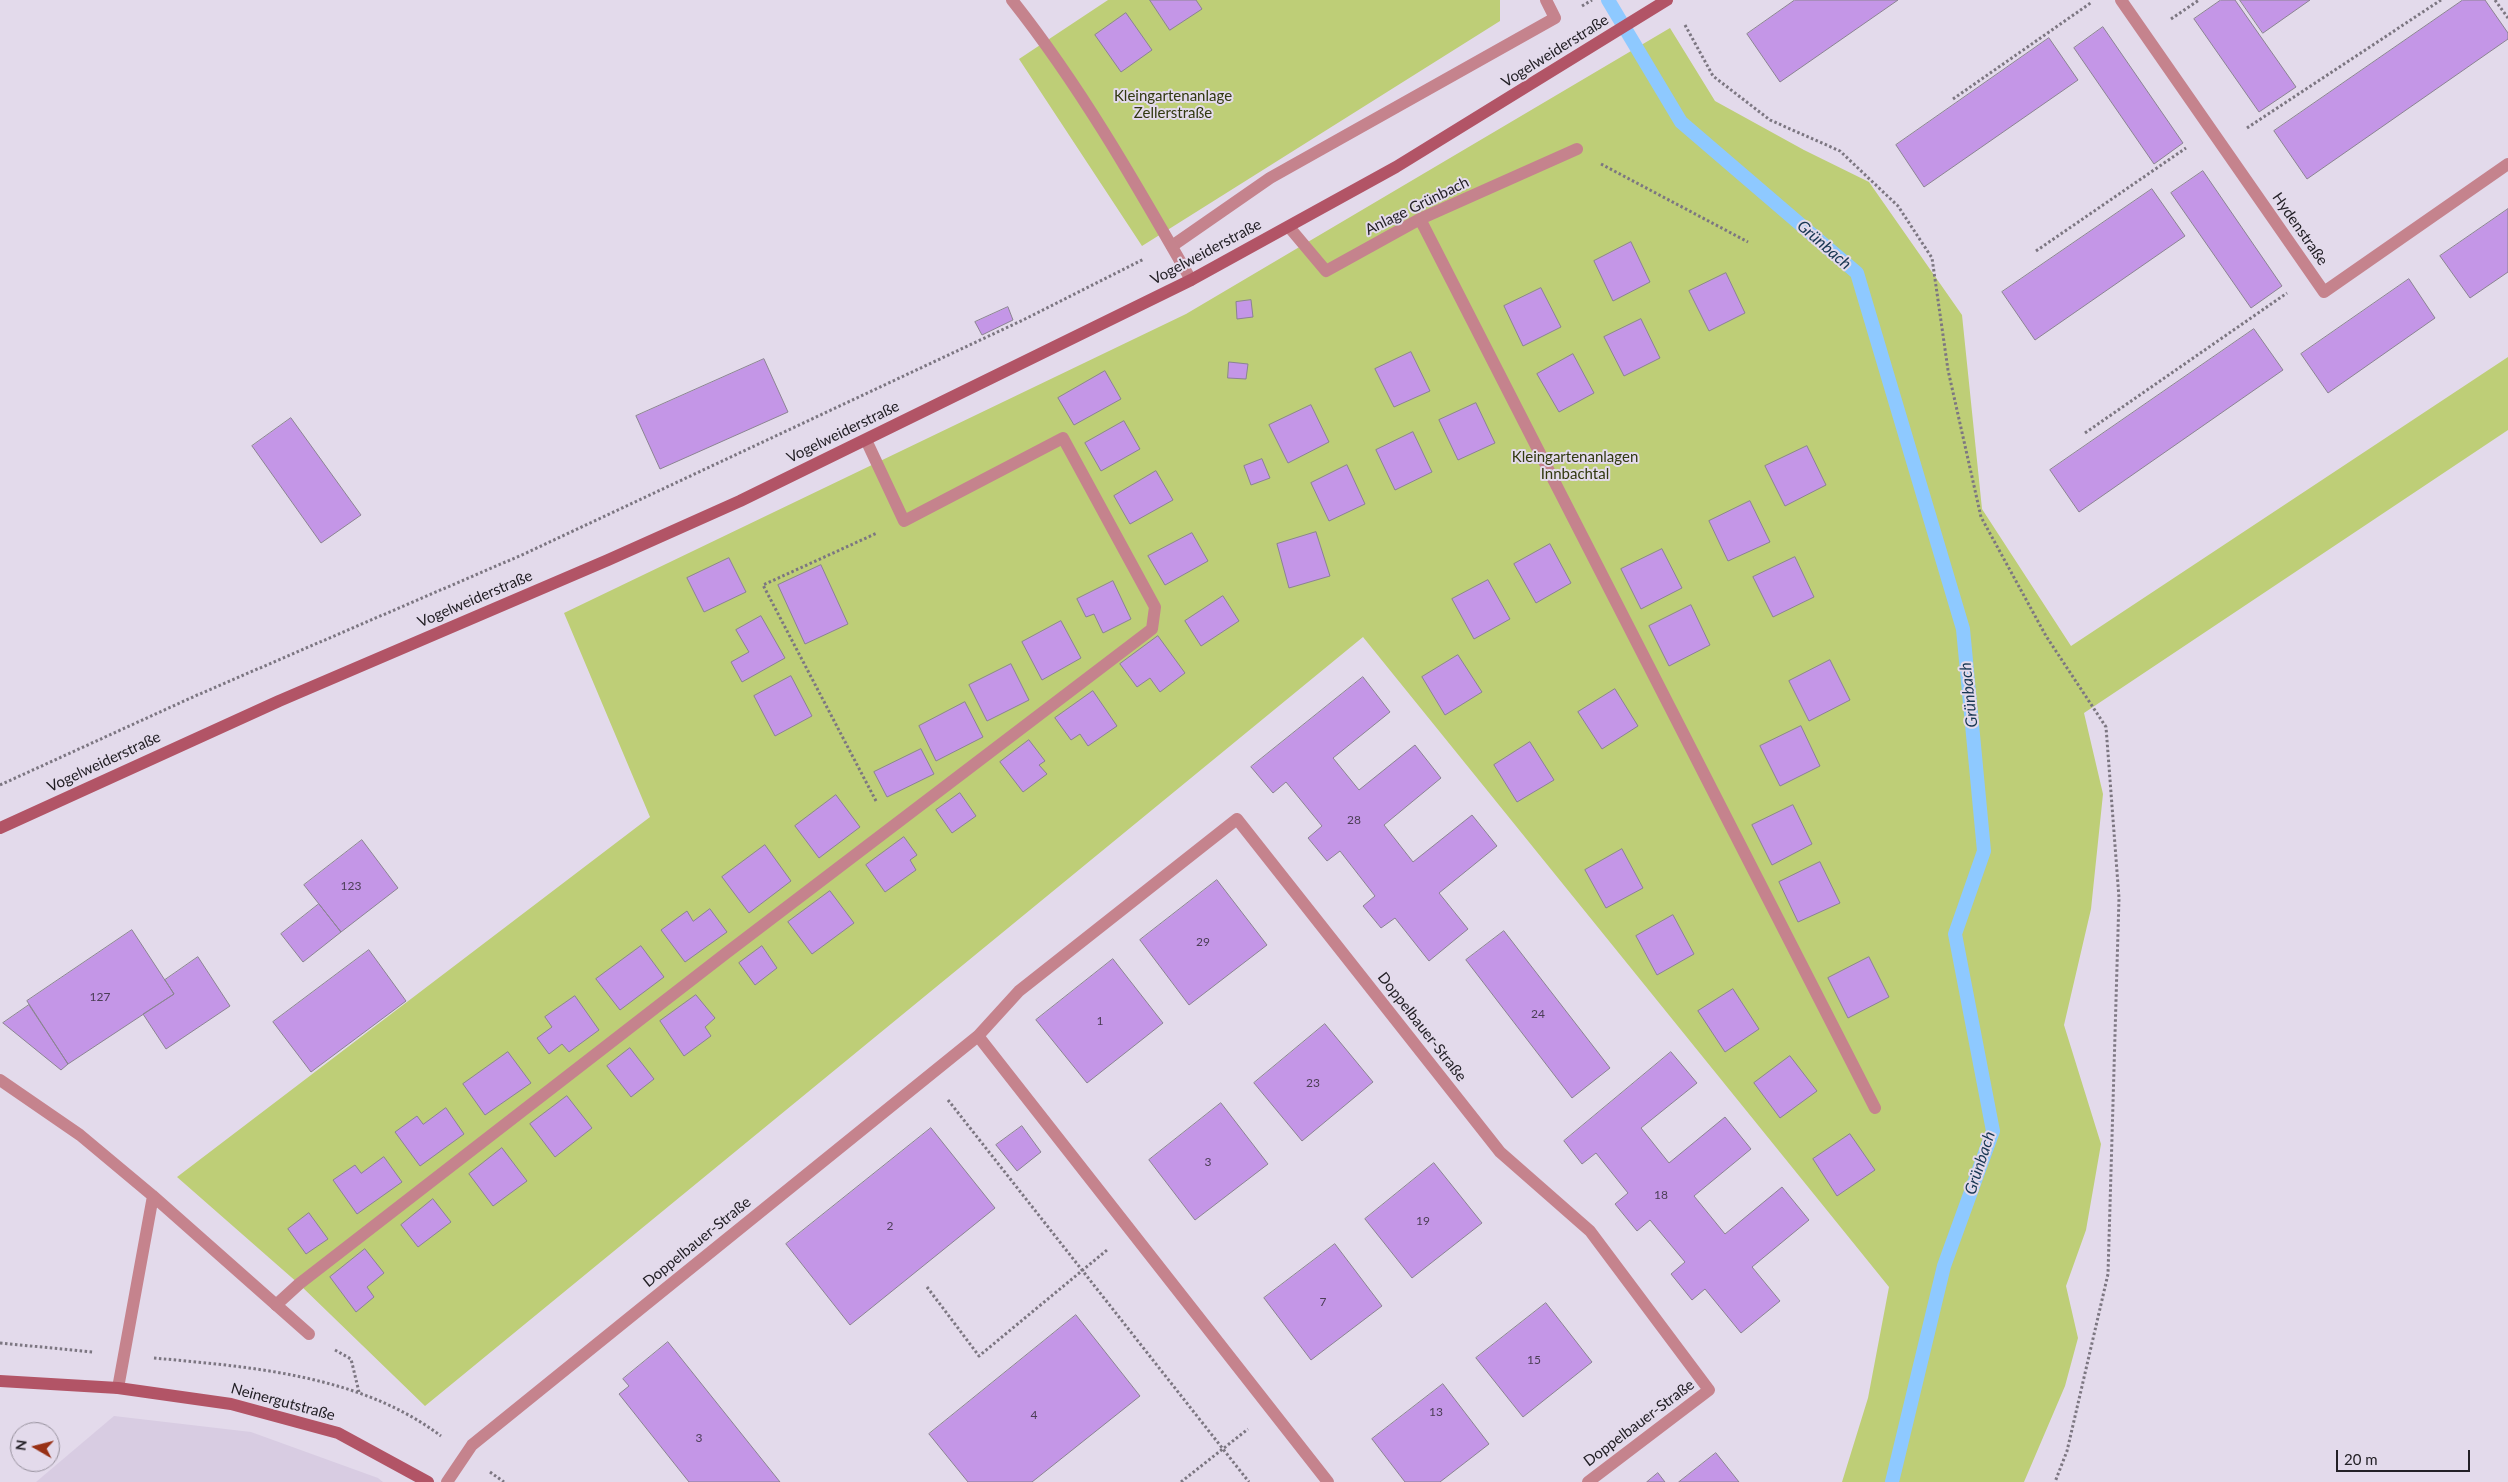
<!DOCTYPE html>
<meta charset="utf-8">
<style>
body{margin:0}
#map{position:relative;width:2508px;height:1482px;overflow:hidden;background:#e3daeb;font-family:Lato,sans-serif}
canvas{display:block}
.north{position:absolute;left:10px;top:1422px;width:50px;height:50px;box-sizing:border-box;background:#e3daeb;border:1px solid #96909c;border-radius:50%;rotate:278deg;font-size:14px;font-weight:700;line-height:20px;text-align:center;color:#232026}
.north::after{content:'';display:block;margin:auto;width:18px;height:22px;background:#983015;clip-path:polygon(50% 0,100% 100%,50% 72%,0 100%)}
.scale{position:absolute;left:2336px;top:1450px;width:134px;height:22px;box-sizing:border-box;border:2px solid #232026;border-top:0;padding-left:6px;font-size:15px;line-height:18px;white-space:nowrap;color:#232026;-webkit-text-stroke:4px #e3daeb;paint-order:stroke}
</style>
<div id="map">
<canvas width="2508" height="1482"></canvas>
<div class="north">N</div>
<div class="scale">20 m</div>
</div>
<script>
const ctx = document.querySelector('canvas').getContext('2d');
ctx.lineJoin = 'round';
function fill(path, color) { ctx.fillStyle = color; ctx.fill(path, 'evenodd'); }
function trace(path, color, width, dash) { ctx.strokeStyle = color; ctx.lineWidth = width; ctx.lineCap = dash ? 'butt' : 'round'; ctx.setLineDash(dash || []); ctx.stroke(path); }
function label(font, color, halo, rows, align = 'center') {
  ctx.font = font + ' Lato,sans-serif'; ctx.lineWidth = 4; ctx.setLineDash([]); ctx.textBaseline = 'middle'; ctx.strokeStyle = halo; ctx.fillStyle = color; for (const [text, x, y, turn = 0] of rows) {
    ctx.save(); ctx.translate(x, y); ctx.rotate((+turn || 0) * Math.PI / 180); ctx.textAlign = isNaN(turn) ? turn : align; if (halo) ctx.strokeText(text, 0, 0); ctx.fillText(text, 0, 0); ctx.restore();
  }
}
const built = new Path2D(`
 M114,1416L251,1432L378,1478L383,1482H36Z`);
const green = new Path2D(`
 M1108,0H1500V21L1142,246L1019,59Z
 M1670,28L1715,101L1804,150L1869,182L1962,315L1982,509L2071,646L2508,357V430L2084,713L2103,794L2091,909L2064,1025L2101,1144L2086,1230L2066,1286L2078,1338L2065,1386L2024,1482H1842L1868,1398L1889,1287L1363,637L425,1406L299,1284L177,1177L650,817L564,613L1186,314Z`);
const stream = new Path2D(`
 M1608,0L1681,122L1857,273L1963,629L1984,851L1955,934L1993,1131L1944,1266L1892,1482`);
const building = new Path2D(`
 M1150,0H1196L1202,9L1170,30Z
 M1795,0H1898L1780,82L1747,34Z
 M2221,0H2235L2296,87L2259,112L2194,19Z
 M2240,0H2310L2263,33Z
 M2463,0H2485L2508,33V39L2307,179L2274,131Z
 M1126,13L1152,50L1121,72L1095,35Z
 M2103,27L2183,143L2154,164L2074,48Z
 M2049,38L2078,80L1924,187L1896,145Z
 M2203,171L2282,286L2251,308L2171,193Z
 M2152,189L2185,236L2035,340L2002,292Z
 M2508,209V272L2470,298L2440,256Z
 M1631,242L1650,282L1613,301L1594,261Z
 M1726,273L1745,313L1709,331L1689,291Z
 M2409,279L2435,318L2328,393L2301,354Z
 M1541,288L1561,327L1523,346L1504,306Z
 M1251,300L1253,317L1237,319L1236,302Z
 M1008,307L1013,320L982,335L975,322Z
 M1641,319L1660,358L1624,376L1604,337Z
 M2254,329L2283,370L2079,512L2050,470Z
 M1411,352L1430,391L1394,407L1375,369Z
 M1573,354L1594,393L1559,412L1537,374Z
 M764,359L788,412L660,469L636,416Z
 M1229,362L1248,364L1246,379L1228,378Z
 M1105,371L1121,399L1074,425L1058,398Z
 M1476,403L1495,443L1458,460L1439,420Z
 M1311,405L1329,442L1288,463L1269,425Z
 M291,418L361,515L321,543L252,446Z
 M1124,421L1140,449L1101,471L1085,443Z
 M1413,432L1432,472L1395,490L1376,450Z
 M1807,446L1826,485L1785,506L1765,466Z
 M1262,459L1270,478L1251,485L1244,466Z
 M1347,465L1365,504L1329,521L1311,483Z
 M1156,471L1173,500L1130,524L1114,496Z
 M1750,501L1770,542L1728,561L1709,521Z
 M1316,532L1330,576L1289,588L1277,544Z
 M1192,533L1208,561L1165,585L1148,556Z
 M1550,544L1571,583L1536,603L1514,564Z
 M1662,549L1682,588L1641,609L1621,569Z
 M1795,557L1814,597L1773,617L1753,577Z
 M729,558L746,592L704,612L687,578Z
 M821,565L848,624L805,644L778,585Z
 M1488,580L1510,619L1474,639L1452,599Z
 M1113,581L1131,619L1103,633L1094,614L1086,617L1077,599Z
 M1223,596L1239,621L1201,646L1185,621Z
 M1691,605L1710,645L1669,666L1649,626Z
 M761,616L785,658L742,682L731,662L749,652L736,630Z
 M1061,621L1081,658L1042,680L1022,642Z
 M1158,636L1185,673L1160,692L1150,678L1137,687L1120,664Z
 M1458,655L1482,692L1445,715L1422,677Z
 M1830,660L1850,700L1809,721L1789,681Z
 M1011,664L1029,700L987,721L969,685Z
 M791,676L812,716L775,736L754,696Z
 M1363,677L1390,712L1333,758L1359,790L1415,745L1441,778L1384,825L1413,862L1472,815L1497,846L1439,893L1468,929L1429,961L1395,918L1381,928L1363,906L1375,896L1340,851L1327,861L1308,838L1322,826L1286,782L1273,793L1251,767Z
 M1615,689L1638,726L1602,749L1578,712Z
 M1093,691L1117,726L1088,746L1080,734L1071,740L1055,718Z
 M965,702L983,737L936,761L919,726Z
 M1801,726L1820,766L1780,786L1760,746Z
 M1029,740L1045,761L1039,765L1047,774L1023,792L1000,762Z
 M1530,742L1554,780L1517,802L1494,765Z
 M921,749L934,774L887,797L874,772Z
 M960,793L976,816L952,833L936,810Z
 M836,795L860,827L819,858L795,826Z
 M1793,805L1812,844L1772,865L1752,825Z
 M904,837L917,855L910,860L916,870L885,892L866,865Z
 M362,840L398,888L341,932L304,885Z
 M765,845L791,881L749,913L722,877Z
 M1622,849L1643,888L1606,908L1585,870Z
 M1820,862L1840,903L1798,922L1779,882Z
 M1217,880L1267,945L1189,1005L1140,940Z
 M830,891L854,923L812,954L788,922Z
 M319,904L341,932L303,962L281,934Z
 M710,909L727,932L685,962L661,930L687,911L693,921Z
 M1673,915L1694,954L1657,975L1636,936Z
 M132,930L174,994L68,1064L27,1001Z
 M1504,931L1610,1068L1572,1098L1466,960Z
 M641,946L664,977L620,1010L596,979Z
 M762,946L777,968L755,985L739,963Z
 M369,950L406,1001L311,1072L273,1022Z
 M198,957L230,1006L166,1049L143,1014L174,994L165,980Z
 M1869,957L1889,997L1848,1018L1828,978Z
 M1113,959L1163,1023L1087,1083L1036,1020Z
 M1733,989L1759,1029L1725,1052L1698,1011Z
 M696,995L715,1018L705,1027L711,1036L684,1056L660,1021Z
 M575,996L599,1030L569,1052L562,1044L549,1054L537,1038L552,1027L545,1017Z
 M29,1005L68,1064L61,1070L3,1023Z
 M1325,1024L1373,1082L1302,1141L1254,1083Z
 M630,1048L654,1079L631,1097L607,1066Z
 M508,1052L531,1083L485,1115L463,1084Z
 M1671,1052L1697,1083L1641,1128L1669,1163L1725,1117L1751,1149L1694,1196L1725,1234L1782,1187L1809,1220L1752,1267L1780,1301L1741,1333L1705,1289L1692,1300L1671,1274L1685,1262L1650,1220L1637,1231L1615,1204L1628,1193L1596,1153L1582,1164L1564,1141Z
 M1790,1056L1817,1091L1780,1118L1754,1083Z
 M567,1096L592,1128L555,1157L530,1124Z
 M1221,1103L1268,1164L1195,1220L1149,1160Z
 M446,1108L464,1134L420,1166L395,1132L417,1116L423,1124Z
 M1022,1126L1041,1152L1017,1171L996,1145Z
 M931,1128L995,1208L850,1325L786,1244Z
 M1850,1134L1875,1170L1837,1196L1813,1159Z
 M502,1148L527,1181L493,1206L469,1174Z
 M384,1157L402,1182L357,1214L333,1180L355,1165L361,1173Z
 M1434,1163L1482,1223L1412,1278L1365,1219Z
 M433,1199L451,1222L418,1247L401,1225Z
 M309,1213L328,1239L306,1254L288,1229Z
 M1335,1244L1382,1306L1311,1360L1264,1298Z
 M365,1249L384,1273L367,1287L374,1297L356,1312L330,1277Z
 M1546,1303L1592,1362L1523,1417L1476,1358Z
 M1076,1315L1140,1396L1032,1482H968L929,1434Z
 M668,1342L780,1482H689L619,1394L629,1386L623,1379Z
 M1443,1384L1489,1444L1440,1482H1405L1372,1439Z
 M1716,1453L1739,1482H1679Z
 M1658,1473L1665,1482H1647Z`);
const path = new Path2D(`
 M2495,0L2508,18
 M1582,6L1592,0
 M2171,19L2199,0
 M1685,25L1713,76L1770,120L1840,151L1898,206L1932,258L1948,370L1981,517L2046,636L2106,727L2119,898L2108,1274L2067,1451L2055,1482
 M1953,99L2092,2
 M2247,128L2441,0
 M1601,164L1748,242
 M2036,251L2186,148
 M2085,433L2287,293
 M0,785L195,696L524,554L1023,320L1144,259
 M876,801L763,585L877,533
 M948,1100L1249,1482
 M927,1287L979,1356L1107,1250
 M0,1343L93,1352
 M335,1350L351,1359L359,1392
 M154,1358C252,1367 360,1375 441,1436
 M490,1472L504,1482
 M1181,1482L1248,1429`);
const lane = new Path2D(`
 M1420,219L1875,1108
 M1289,227L1326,271L1420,219L1577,149
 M1172,246L1270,178L1555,18L1546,0
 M276,1305L299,1284L725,954L1152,629L1155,607L1063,438L904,521L866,440`);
const street = new Path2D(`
 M1012,0C1081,87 1136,184 1191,280
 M2121,0L2324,292L2508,164
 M978,1036L1328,1482
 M0,1080L80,1135L153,1196L309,1334
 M118,1388L153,1196
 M447,1482L472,1445L978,1036L1019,991L1237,819L1500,1152L1590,1231L1709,1390L1588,1482`);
const secondary = new Path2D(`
 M0,828L279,701L608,560L740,501L1191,280L1396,167L1667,0
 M0,1381L118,1388L231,1404L338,1433L428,1482`);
const numberNames = [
 ["28",1354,820],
 ["123",351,886],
 ["29",1203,942],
 ["127",100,997],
 ["24",1538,1014],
 ["1",1100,1021],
 ["23",1313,1083],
 ["3",1208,1162],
 ["18",1661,1195],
 ["19",1423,1221],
 ["2",890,1226],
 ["7",1323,1302],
 ["15",1534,1360],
 ["13",1436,1412],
 ["4",1034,1415],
 ["3",699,1438]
];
const streetNames = [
 ["Vogelweiderstraße",1555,51,-32],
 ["Anlage Grünbach",1417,206,-26],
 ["Hydenstraße",2300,229,55],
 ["Vogelweiderstraße",1206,252,-28],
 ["Vogelweiderstraße",843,432,-26],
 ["Vogelweiderstraße",475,599,-23],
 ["Vogelweiderstraße",104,762,-25],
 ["Doppelbauer-Straße",1422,1027,52],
 ["Doppelbauer-Straße",697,1242,-39],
 ["Neinergutstraße",283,1402,15],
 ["Doppelbauer-Straße",1639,1423,-37]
];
const parkNames = [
 ["Kleingartenanlage",1173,96],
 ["Zellerstraße",1173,113],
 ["Kleingartenanlagen",1575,457],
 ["Innbachtal",1575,474]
];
const waterNames = [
 ["Grünbach",1824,245,41],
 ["Grünbach",1969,695,-96],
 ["Grünbach",1980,1163,-72]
];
fill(built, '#d8cce2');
fill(green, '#bece77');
trace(stream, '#8ec9ff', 14);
fill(building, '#c496e7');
trace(building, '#8b8392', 1);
trace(path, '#7c7681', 3, [2.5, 2.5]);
trace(lane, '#c5838d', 12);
trace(street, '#c5838d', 12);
trace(secondary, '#b25466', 12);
label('12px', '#4b3e56', null, numberNames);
label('15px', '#232026', '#e3daeb', streetNames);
label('15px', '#31380f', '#e3daeb', parkNames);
label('italic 16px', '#173652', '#e3daeb', waterNames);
</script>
